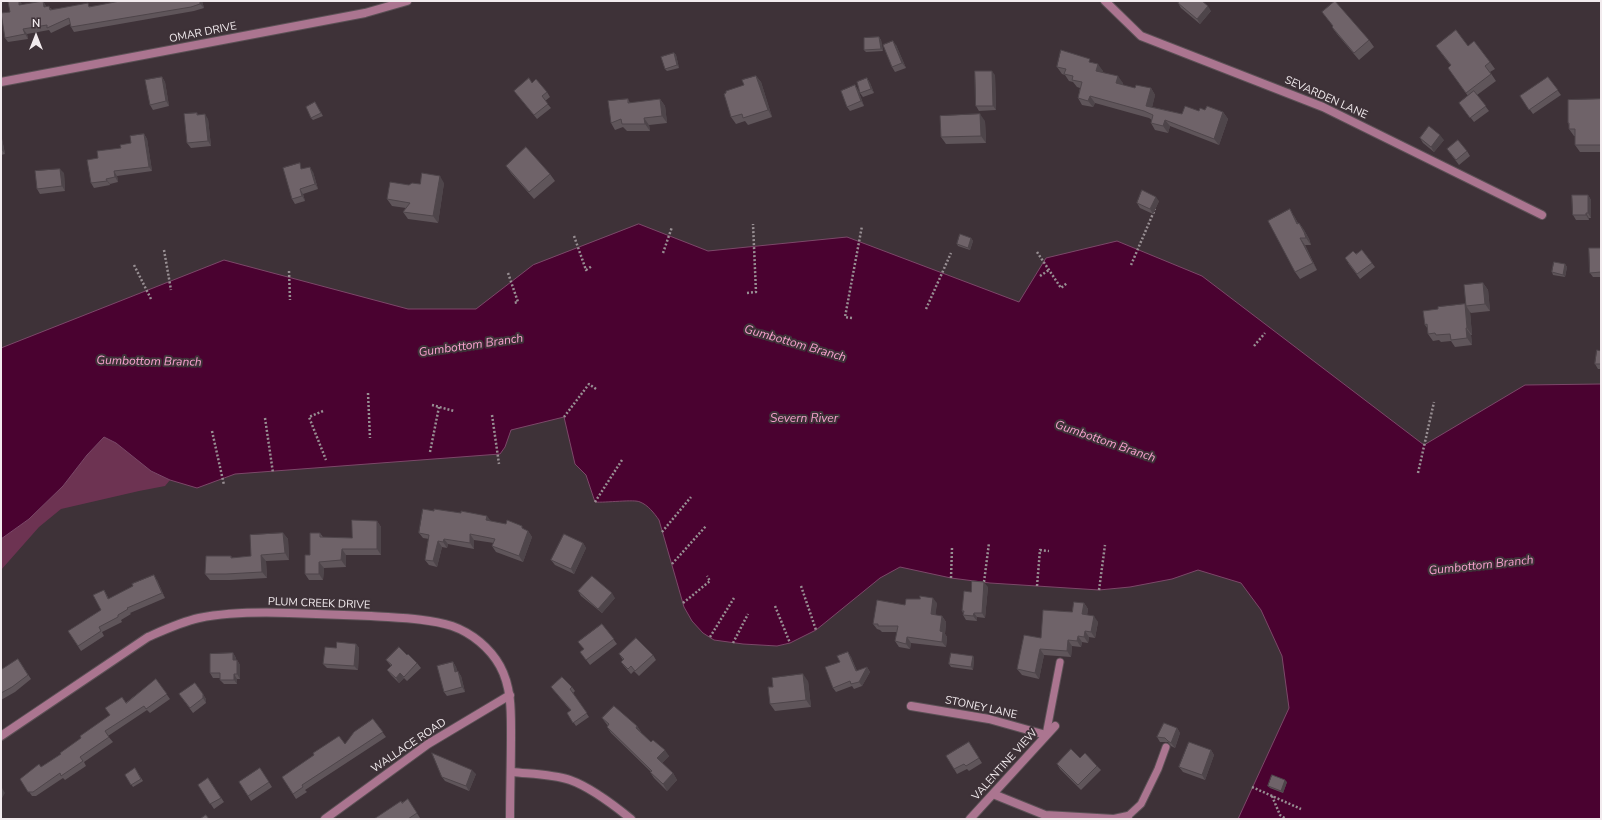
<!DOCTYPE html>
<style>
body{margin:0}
#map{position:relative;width:1602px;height:820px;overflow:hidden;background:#3e3238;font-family:"Nunito Sans",sans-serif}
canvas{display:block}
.frame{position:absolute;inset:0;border:2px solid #f2ebee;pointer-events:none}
.north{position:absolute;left:16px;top:16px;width:40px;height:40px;-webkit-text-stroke:3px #3e3238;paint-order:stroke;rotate:0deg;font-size:11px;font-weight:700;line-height:16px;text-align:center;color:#f2ebee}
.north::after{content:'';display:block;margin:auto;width:14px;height:18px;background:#f2ebee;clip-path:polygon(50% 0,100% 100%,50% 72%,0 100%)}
</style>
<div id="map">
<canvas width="1602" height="820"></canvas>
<div class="frame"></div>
<div class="north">N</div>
</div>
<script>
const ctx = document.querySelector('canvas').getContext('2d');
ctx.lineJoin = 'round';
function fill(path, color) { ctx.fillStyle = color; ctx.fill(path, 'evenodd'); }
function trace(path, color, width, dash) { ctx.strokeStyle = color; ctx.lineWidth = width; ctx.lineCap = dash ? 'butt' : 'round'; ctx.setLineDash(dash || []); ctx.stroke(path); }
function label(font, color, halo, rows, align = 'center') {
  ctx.font = font + ' "Nunito Sans",sans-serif'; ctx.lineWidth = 4; ctx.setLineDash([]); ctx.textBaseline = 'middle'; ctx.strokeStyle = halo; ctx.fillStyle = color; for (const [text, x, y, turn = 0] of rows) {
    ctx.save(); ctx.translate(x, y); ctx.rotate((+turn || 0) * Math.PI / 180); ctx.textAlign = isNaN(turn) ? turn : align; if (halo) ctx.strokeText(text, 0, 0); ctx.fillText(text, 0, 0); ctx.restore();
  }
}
const green = new Path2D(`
 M104,437L116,443L151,471L170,480L165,486L139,491L61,509L39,527L1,570V539L29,519L63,486L87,455Z`);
const water = new Path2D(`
 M639,224L708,251L847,237L1019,302L1046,258L1117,241L1202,276L1424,445L1525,385L1601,384V819H1238L1289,708L1282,656L1261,610L1241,583L1198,570L1172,579L1130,587L1099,590L990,583L951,578L900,567L880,578L816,630L790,643L777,646L743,644L714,640L703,633L692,621L684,607L659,520C654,513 648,505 640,502C635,499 605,503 595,502L586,475L575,464L564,417L511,430L505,447L500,454L235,474L197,488L170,480L151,471L116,443L104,437L87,455L63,486L29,519L1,539V348L224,260L408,309H476L533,265Z`);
const path = new Path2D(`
 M574,236L586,270L592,266
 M164,250L171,290
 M1037,252L1061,288L1067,283
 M663,253L672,227
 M134,265L151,299
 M1131,265L1155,209
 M289,271L290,300
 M508,273L518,302L513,303
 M1040,276L1049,270
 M747,293L756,292L753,224
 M926,309L951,253
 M852,318L845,317L862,226
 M1254,346L1265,333
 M368,393L370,438
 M432,405L454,411
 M323,411L309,417L326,460
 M492,415L499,464
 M564,417L589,384L596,389
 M265,418L273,473
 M212,431L224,485
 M430,452L439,407
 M1418,473L1434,402
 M595,502L622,460
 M662,532L691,497
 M672,564L706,526
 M951,578L952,548
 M984,582L989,543
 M801,586L816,630
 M1037,586L1040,550L1049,551
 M1099,590L1105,545
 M683,603L710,581L707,576
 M775,606L790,643
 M710,637L734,598
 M733,643L748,614
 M1252,787L1301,809
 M1272,796L1280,815L1286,819`);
const service = new Path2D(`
 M1046,735L1060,662
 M1128,816L1141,804L1158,769L1166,747`);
const minor = new Path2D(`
 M1105,1L1141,36L1323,107L1542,215
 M911,706L989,719L1046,735
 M512,772C531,774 552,774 570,780C590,787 615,806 631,819
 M993,794L1045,815L1114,819L1128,816
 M325,819L428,744L510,695
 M970,819L1055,726`);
const tertiary = new Path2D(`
 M1,82L365,13L407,1
 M1,736L148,637C164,630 181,622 199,618C229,612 259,612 289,613C317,614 344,615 371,616C397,618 427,618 452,626C472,633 490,648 500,666C512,688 511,713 511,737C511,765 510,792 510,819`);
const wall = new Path2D(`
 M43,1L46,6L52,9L91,6L202,1L204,8L194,11L74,32L71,27L70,24L51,33L49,30L27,34L28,39L8,42L5,38L10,12L22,5Z
 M222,1H234L223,2Z
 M1178,3L1211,11L1200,24L1181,8Z
 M1322,12L1369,40L1374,47L1359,60L1337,34L1332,27L1333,26Z
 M879,37L881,40L883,51L866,52L864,50Z
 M896,45L906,68L895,72L892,67Z
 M1436,46H1468L1490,62L1495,69L1490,72L1496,81L1477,95L1489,111L1474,122L1459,103L1468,96L1448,68L1451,66Z
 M674,53L676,55L679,68L667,71L665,69Z
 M1092,62L1103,71L1102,72L1123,83L1122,85L1135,88H1151L1155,95L1152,107L1182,114L1205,110L1223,112L1228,119L1219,145L1170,126L1168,133L1155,130L1151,123L1152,120L1149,118L1095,103L1093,107L1082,105L1078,98L1080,88L1077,87L1073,82L1069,81L1065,75L1062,74L1057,67Z
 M995,75L996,110L979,111L976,106Z
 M756,76L761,82L772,117L748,125L745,121L736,124L731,117L726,93L744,85Z
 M162,77L165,82L169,106L153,110L150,105Z
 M1548,77L1561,95L1533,114L1520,96Z
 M867,78L870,83L874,93L863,97L860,93Z
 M532,83L547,92L550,97L545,101L551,108L537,119L514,91Z
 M855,85L858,90L864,106L850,111L847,107Z
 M628,99L630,103L660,99L665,106L667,123L649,125L650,131H627L623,127L615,130L611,123Z
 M1601,99V152H1580L1575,145V136H1574L1569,129V125L1568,123Z
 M315,102L323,116L313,120L311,118Z
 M197,113L198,115L208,119L211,146L191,148L187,143Z
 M985,121L986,143L946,144L941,137Z
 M1,134L5,154L1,155Z
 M144,134L147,139L152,171L117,176L118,182L110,184V185L94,188L91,183L98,158L131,143Z
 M1420,138L1444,140L1434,152L1423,143Z
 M1447,149L1467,151L1470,156L1459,165Z
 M506,166L550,174L555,181L534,199L511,173Z
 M303,168V169L313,172L318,189L303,194L305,201L295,204L292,199Z
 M64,173L65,191L40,194L37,189Z
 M444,183L438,223L408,219L403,212L406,208L392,206L387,199L420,184Z
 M1588,195L1591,200V218H1589V220H1576L1573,215Z
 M1159,201L1153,214L1140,208L1137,203Z
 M1294,216L1298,223H1299L1304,230L1309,239L1311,245H1305L1317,270L1300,279L1295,272Z
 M971,238L973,241L970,250L958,246L957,244Z
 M1601,248V277H1593L1590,273Z
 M1362,250L1375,267L1360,279L1348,263L1356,254Z
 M1565,264L1567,267L1565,277L1553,275L1552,272Z
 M1483,283L1488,290L1490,311L1471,313L1470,312L1472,335H1471L1472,345L1455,347L1451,341L1441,342L1439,340L1433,341L1428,334V329L1425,325L1438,309L1465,304L1466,306Z
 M1601,351V369H1598L1595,364Z
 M377,521L381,527V555H346V567L324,568L323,580H309L305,574L310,555L320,533L323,537L352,538Z
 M491,521L525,530L528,531L532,537L523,562L496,552L492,546L494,543L474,540V549L448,544L447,548L442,547L437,567L429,565L425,560L429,539L423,538L419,533Z
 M283,533L288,539L289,560L266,561L267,578L230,580H210L205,574L231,556L232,558L251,556Z
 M583,543L586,548L574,574L555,565L551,560Z
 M157,580L165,598L130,613L131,614L121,620L122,622L102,632L104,636L81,651L68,631L101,610L104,590L109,599Z
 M988,587L985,618L977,617V621L966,620L963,615V613L962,611L971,592Z
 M578,591L615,598L602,613L581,596Z
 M937,603L935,615L942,616L946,622L945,634L947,637L946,647L911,643L910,649L899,647L895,641L897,632H882L880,630L877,629L873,624L905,605Z
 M1084,603L1088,609L1087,615L1098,622L1095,638L1089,637L1088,643L1082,642L1081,647L1072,646L1071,657L1044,655L1039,679L1022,675L1017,669L1041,638Z
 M602,624L617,644L590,665L580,652L584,649Z
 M356,644L359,648L358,670L327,668L323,664L336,648Z
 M848,652L851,657L857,671L867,667L870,672L862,686L854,689L852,686L836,692L833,688L840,662Z
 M233,653L236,658V660H237L240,665V679H237V684H224L220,680V678H213L210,673Z
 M619,654L653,655L656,660L639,676L634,671L631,674L624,666L621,662L623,660Z
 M407,655L417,663L421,668L407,681L404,678L399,683L391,675L387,670L391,666L386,660Z
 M973,656L974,658L973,670L951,667L949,664Z
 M18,659L31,679L15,692L1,700V670Z
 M453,662L456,667L457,671L461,676L465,692L447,696L444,692Z
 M156,679L170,699L150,713L147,710L108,736L113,742L84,762L86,766L65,780L63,778L36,796H32L20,779L41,767L61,754Z
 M808,681L811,707L775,711L770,704Z
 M195,683L206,699V703L193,713L179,694Z
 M551,687H572L575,691L573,693L589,717L576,726L567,713L571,711Z
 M602,718L637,726L641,732V733L651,742L669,756L662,763L673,773L677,780L667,791L654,778L650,772H651L611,733L607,727L608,726Z
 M373,719L386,737L305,790L307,792L296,799L282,777L345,744Z
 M1177,728L1180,733L1175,748L1171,746L1168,742H1160L1157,737Z
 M969,742L982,763L969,771L967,769L957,774L954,769Z
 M1211,750L1214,755L1205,780L1183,772L1179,767Z
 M1080,758L1097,766L1101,770L1081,790L1060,769L1057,764Z
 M135,768L143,781L133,787L125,775Z
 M260,768L272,787L251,801L239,782Z
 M476,774L469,791L445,781L442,777Z
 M208,778L224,802L214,809L198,785Z
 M1287,782L1283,793L1270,788L1268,786Z
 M408,799L420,818L418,819H374Z`);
const shadedWall = new Path2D(`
 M19,1H20L22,4L19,5Z
 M43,1L46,6L47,12L44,7Z
 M200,1H202L204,8L200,4Z
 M1208,6L1211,11L1200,24L1197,19Z
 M23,29L27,34L28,39L25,34Z
 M879,37L881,40L883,51L881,49Z
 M893,41L896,45L906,68L902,63Z
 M674,53L676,55L679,68L677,65Z
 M1098,64L1103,71L1101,77L1096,71Z
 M992,71L995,75L996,110L993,106Z
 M756,76L761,82L772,117L768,110Z
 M1118,76L1123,83L1121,90L1116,83Z
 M162,77L165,82L169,106L166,101Z
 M867,78L870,83L874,93L871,89Z
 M855,85L858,90L864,106L861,101Z
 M1151,88L1155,95L1151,112L1146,106Z
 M1090,96L1095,103L1093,107L1088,101Z
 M660,99L665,106L667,123L662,116Z
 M1223,112L1228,119L1219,145L1214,139Z
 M205,114L208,119L211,146L208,141Z
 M980,114L985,121L986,143L981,136Z
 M644,118L649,125L650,131L645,124Z
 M1165,120L1170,126L1168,133L1163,126Z
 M1,134L5,154L1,149Z
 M144,134L147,139L152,171L149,167Z
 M1440,135L1444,140L1434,152L1431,147Z
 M310,167L313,172L318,189L315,184Z
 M60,169L64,173L65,191L62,186Z
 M114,171L117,176L118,182L115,177Z
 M440,176L444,183L438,223L433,216Z
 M106,179L110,184V185L107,181Z
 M300,189L303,194L305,201L302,196Z
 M1588,195L1591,200V218L1588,213Z
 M1156,197L1159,201L1153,214L1150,209Z
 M1290,209L1294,216L1302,231L1297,224Z
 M1586,213L1589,218V220L1586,215Z
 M1299,223L1304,230L1309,239L1311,245L1306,238Z
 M971,238L973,241L970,250L968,248Z
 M1300,238L1305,245L1317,270L1313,263Z
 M1565,264L1567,267L1565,277L1563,275Z
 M1483,283L1488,290L1490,311L1485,304Z
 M1465,304L1470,312L1472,335L1467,328Z
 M1466,328L1471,335L1472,345L1467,338Z
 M487,516L491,521L486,520Z
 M377,521L381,527V555L377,549Z
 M528,531L532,537L523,562L519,556Z
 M283,533L288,539L289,560L285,553Z
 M470,534L474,540V549L470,543Z
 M444,539L448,544L447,548L443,542Z
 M438,541L442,547L437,567L433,561Z
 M583,543L586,548L574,574L571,569Z
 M342,549L346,555V567L341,560Z
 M261,555L266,561L267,578L262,572Z
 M319,562L324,568L323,580L319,574Z
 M154,575L157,580L165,598L162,593Z
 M984,582L988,587L985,618L982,613Z
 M612,593L615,598L602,613L598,609Z
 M933,598L937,603L935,620L931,614Z
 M1084,603L1088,609L1086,620L1082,614Z
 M974,613L977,617V621L973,616Z
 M942,616L946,622L945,634L947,637L946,647L942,642L940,631Z
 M1094,616L1098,622L1095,638L1091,632Z
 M1085,631L1089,637L1088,643L1084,637Z
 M1078,636L1082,642L1081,647L1077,641Z
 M907,637L911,643L910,649L906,644Z
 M1068,640L1072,646L1071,657L1067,651Z
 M356,644L359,648L358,670L354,666Z
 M1040,649L1044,655L1039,679L1035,673Z
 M848,652L851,657L859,676L856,671Z
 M233,653L236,658V665L233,660Z
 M973,656L974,658L973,670L971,667Z
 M237,660L240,665V679L237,674Z
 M453,662L456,667L459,677L455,672Z
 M867,667L870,672L862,686L859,682Z
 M458,671L461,676L465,692L462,687Z
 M400,673L404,678L399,683L396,678Z
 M234,674L237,679V684L234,680Z
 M803,674L808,681L811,707L806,700Z
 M203,694L206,699V703L203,698Z
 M637,726L641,732L640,734L636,728Z
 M1177,728L1180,733L1175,748L1171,743Z
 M665,750L669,756L661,764L657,758Z
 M1211,750L1214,755L1205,780L1202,775Z
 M472,770L476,774L469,791L466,786Z
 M673,773L677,780L667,791L663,784Z
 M1285,780L1287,782L1283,793L1281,791Z
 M2,788L5,793L1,800V789Z`);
const building = new Path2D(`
 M11,1H19V5L43,1L44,7L49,6L50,10L88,3L89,7L120,1H200V4L191,7L71,27L69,18L47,28V25L23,29L25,34L5,38L1,13L10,12L8,2Z
 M1180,1H1202L1208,6L1197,19L1178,3Z
 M1335,1L1369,40L1354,53L1332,27L1333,26L1322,12Z
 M1456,30L1468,46L1474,41L1490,62L1485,66L1491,74L1466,93L1448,68L1451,65L1436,46Z
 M879,37L881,49L864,50V38Z
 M893,41L902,63L892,67L883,45Z
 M1061,50L1090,59L1089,62L1098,64L1096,71L1118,76L1116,83L1135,88L1136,85L1151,88L1146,106L1182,114L1185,106L1199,111L1200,108L1205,110L1207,106L1223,112L1214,139L1165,120L1163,126L1151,123L1153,115L1144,111L1090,96L1088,101L1078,98L1082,82L1072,80L1073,76L1064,74L1066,69L1057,67Z
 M674,53L677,65L665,69L661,57Z
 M975,71H992L993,106H976Z
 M756,76L768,110L743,118L742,114L731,117L724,94L726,93V91L744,85L742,80Z
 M162,77L166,101L150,105L145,80Z
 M1548,77L1558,90L1529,110L1520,96Z
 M529,78L532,83L536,79L547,92L542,96L548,104L534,115L514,91Z
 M867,78L871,89L860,93L857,82Z
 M855,85L861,101L847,107L841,91Z
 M1474,91L1486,106L1470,118L1459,103Z
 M628,99V103L660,99L662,116L644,118L645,124H622L621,119L611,123L608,101Z
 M1601,99V145H1575V129H1569V123H1568V100Z
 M315,102L321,113L311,118L306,107Z
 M197,113V115L205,114L208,141L187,143L184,114Z
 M980,114L981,136L941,137L940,116Z
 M1429,126L1440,135L1431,147L1420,138Z
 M144,134L149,167L114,171L115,177L106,179L107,181L91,183L87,160L98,158L97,151L121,148L120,145L131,143L130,136Z
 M1458,140L1467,151L1456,160L1447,149Z
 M526,147L550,174L529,192L506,166Z
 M300,163L301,169L310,167L315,184L300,189L302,196L292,199L283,168Z
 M60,169L62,186L37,189L35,171Z
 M422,173L440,176L433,216L403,212L410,203L387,199L390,182L409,185L412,183L420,184Z
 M1142,190L1156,197L1150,209L1137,203Z
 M1572,195H1588V213H1586V215H1573Z
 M1290,209L1297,224L1299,223L1304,232L1306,238H1300L1313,263L1295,272L1268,221Z
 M960,234L971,238L968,248L957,244Z
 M1589,248H1601V272L1590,273Z
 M1362,250L1372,263L1357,274L1345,258L1353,251L1356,254Z
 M1554,262L1565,264L1563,275L1552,272Z
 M1483,283L1485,304L1466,306L1464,285Z
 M1465,304L1467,328H1466L1467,338L1451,340L1450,334L1436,335L1435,333L1428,334L1427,324L1425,325L1423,311L1438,309V307Z
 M1597,350L1601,351V364H1595Z
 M423,509L434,511V509L461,513V511L487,516L486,520L506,524L507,520L522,526V528L528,531L519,556L492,546L495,539L470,534V543L444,539L443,542L438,541L433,561L425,560L429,535L419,533Z
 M352,520L377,521V549H342L341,560L319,562V574H305V555H310V533H320V537L352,538Z
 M283,533L285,553L261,555L262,572L226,574H205L206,556H231V558L251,556L250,535Z
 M564,534L583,543L571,569L551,560Z
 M154,575L162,593L127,608L128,609L118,615V617L99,627L101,631L78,646L68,631L101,610L93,595L104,590L108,599L133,586L132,584Z
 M592,576L612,593L598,609L578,591Z
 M972,581L984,582L982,613H974L973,616L963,615L964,611H962L964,591L971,592Z
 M920,596L933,598L931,614L942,616L940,631L943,632L942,642L907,637L906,644L895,641L898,626H878V624H873L877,600L905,605L906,599H920Z
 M1074,602L1084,603L1082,614L1094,616L1091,632L1085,631L1084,637L1078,636L1077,641L1068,640L1067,651L1040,649L1035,673L1017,669L1024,635L1041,638L1043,610L1072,612Z
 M602,624L614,639L586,660L580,652L584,649L578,642Z
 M636,638L653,655L635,671L631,666L628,669L621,662L624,659L619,654Z
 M337,642L356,644L354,666L323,664L325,647L336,648Z
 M399,647L407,655L408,654L417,663L404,677L400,673L396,678L387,670L392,665L386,660Z
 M848,652L856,671L867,667L859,682L851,684L850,681L833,688L825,667L840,662L837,656Z
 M233,653V660H237V674H234V680H220V673H210V654Z
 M951,653L973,656L971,667L949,664Z
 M18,659L28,675L12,687L1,693V670Z
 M453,662L455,672L458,671L462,687L444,692L437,666Z
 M803,674L806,700L770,704L768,687H773L772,678Z
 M562,677L572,687L570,689L587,713L573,723L567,713L571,710L551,687Z
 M156,679L167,694L146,709L144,706L105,731L109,737L80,757L83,761L61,776L60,773L33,792H28L20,779L39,764L41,767L61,754L60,753L81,738L80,736L110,715L105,708L122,697L126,703Z
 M195,683L203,694V698L190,708L179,694Z
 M614,706L637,726L636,728L651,742L653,740L665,750L657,758L673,773L663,784L650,772L652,771L607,727L609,724L602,718Z
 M373,719L383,732L302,785L303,787L293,794L282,777L314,755L313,753L339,736L345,744L354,732Z
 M1164,723L1177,728L1171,743L1168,741L1165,738L1157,737Z
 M969,742L979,758L966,766L964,764L954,769L946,756Z
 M1189,742L1211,750L1202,775L1179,767Z
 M1071,749L1080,758L1085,753L1097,766L1078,785L1057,764Z
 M432,753L472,770L466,786L442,777Z
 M135,768L141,779L131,785L125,775Z
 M260,768L269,782L248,796L239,782Z
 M1272,775L1285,780L1281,791L1268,786Z
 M208,778L221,798L210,804L198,785Z
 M408,799L417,813L408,819H374L401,801L402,803Z
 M206,815L209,819H200Z`);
const streetNames = [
 ["OMAR DRIVE",203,33,-11],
 ["SEVARDEN LANE",1326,98,24],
 ["PLUM CREEK DRIVE",319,604,2],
 ["STONEY LANE",981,708,12],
 ["WALLACE ROAD",409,746,-34],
 ["VALENTINE VIEW",1005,765,-48]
];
const waterNames = [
 ["Gumbottom Branch",795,344,16],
 ["Gumbottom Branch",471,346,-8],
 ["Gumbottom Branch",149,362,1],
 ["Severn River",804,419],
 ["Gumbottom Branch",1105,442,19],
 ["Gumbottom Branch",1481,566,-6]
];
fill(green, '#6d3352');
fill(water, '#4a0230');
trace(water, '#7c4869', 1);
trace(service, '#5b5055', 9);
trace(minor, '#5b5055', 10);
trace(tertiary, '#5b5055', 10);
trace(path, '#988f93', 2.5, [2, 2]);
trace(service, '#ab7590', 7);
trace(minor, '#ab7590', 8);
trace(tertiary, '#ab7590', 8);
fill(wall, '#5f555a');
fill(shadedWall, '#4e454a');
fill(building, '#6f6369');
trace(building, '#4e454a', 1);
label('11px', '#f2ebee', '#3e3238', streetNames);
label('italic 12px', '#f7a2ce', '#3e3238', waterNames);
</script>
